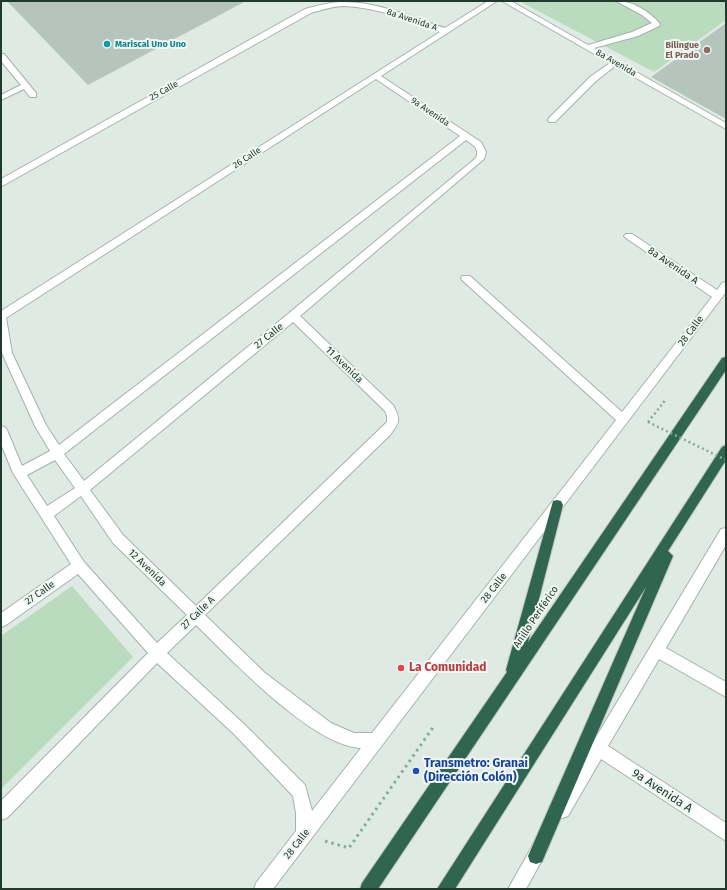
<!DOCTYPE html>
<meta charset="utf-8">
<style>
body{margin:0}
#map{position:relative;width:727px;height:890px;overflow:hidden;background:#e0eae4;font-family:"Fira Sans",sans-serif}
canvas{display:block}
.frame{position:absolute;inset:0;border:2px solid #213a30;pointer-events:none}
</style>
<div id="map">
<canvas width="727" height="890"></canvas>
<div class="frame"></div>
</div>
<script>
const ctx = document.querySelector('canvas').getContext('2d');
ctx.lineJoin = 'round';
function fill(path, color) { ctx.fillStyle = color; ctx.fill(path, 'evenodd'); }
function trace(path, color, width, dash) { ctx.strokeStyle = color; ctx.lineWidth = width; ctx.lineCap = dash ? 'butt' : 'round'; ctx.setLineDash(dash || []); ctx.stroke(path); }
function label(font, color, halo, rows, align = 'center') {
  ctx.font = font + ' "Fira Sans",sans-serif'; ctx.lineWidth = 4; ctx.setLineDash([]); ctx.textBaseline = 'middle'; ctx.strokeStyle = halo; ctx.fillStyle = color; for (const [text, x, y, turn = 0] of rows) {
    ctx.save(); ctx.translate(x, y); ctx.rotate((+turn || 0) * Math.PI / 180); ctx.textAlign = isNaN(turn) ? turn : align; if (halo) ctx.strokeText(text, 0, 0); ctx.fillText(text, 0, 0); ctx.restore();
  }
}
const green = new Path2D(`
 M519,1H725L726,2V20L654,72Z
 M72,586L133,657L1,789V636Z`);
const building = new Path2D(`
 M7,1H246L88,85Z
 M726,23V119L651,77Z`);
const pathFar1 = new Path2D(`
 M648,422L664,402L660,400`);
const path = new Path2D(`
 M325,841L349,848L434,726`);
const minor = new Path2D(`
 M488,1H497L381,76L481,142L486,152L484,159L300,316L393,405C401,420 400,422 390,435L205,615L265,673L331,723L354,733H372L616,420L462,280L461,278L462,276H470L622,412L712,297L626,238L624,236L626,234H632L717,290L722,283L726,282V292L273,889H254L256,883L296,831V813L293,796L234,734L157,663L7,818L1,820V801L148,653L78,574L6,625L1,627V613L71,564L13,473L1,444V426L5,427L7,430L22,466L50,451L35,426L2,353L1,311L440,32C409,21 377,7 344,6C333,6 321,10 311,13L4,185L1,186V179L305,9C317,6 329,2 341,2C377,1 413,18 445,28ZM376,79L460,136L59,445L46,425L12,353L6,318ZM466,140C473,145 480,148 476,158L283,318L84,481L64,454ZM293,322L385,411L387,416V422L196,606L123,535L90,490ZM55,460L75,488L47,506L27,475ZM81,496L113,543L187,615L157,643L84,562L54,516ZM196,625C231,659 312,746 361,748L312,811L305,785L244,724L167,653Z
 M502,1H511L588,45L632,32L652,23L642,15L616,1C633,1 649,11 660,24L659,26L638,36L594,48L726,123V129L615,66L596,81L555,122H549L548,120L549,118L590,77L610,63Z
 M1,54H4L36,93V97H30L24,89L1,100V95L21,85L1,61Z
 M726,528V545L666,648L726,682V697L659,659L608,746L726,823V841L601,759L568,816L562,818L556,816L554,810L556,804L721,529Z
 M540,841L546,843L548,849L526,889H508L534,843Z`);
const highway = new Path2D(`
 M726,357V370L378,889H360L362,883L507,672L506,670L553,501L557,500L561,501L563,505L528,642L722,358Z
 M726,445V460L668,551L673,556L542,862L536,864L530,862L528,856L646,587L455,889H437L722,447Z`);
const pathBridge = new Path2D(`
 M648,422L726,460`);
const markers = [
 [107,44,4,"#0f9aa8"],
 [707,50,4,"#8d6e63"],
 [401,668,4,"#e0444e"],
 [416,771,4,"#1a4fb4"]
];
const farStreetnames = [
 ["8a Avenida A",412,20,18],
 ["8a Avenida",616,63,30],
 ["25 Calle",164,91,-29],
 ["9a Avenida",430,112,34],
 ["26 Calle",247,158,-33]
];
const farCulturenames = [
 ["Mariscal Uno Uno",115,44]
];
const farEducationnames = [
 ["Bilingue",699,45],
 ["El Prado",699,55]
];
const streetNames = [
 ["8a Avenida A",673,266,34],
 ["28 Calle",691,331,-53],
 ["27 Calle",269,336,-39],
 ["11 Avenida",344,365,44],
 ["12 Avenida",147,568,44],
 ["28 Calle",494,588,-52],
 ["27 Calle",40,593,-35],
 ["27 Calle A",198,613,-44],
 ["Anillo Periférico",536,617,-56],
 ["28 Calle",297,844,-52]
];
const nearHealthnames = [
 ["La Comunidad",409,668]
];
const nearTransitnames = [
 ["Transmetro: Granai",424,764],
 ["(Dirección Colón)",424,778]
];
const nearStreetnames = [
 ["9a Avenida A",662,791,33]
];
fill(green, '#badbbd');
fill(building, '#b5c5bd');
trace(minor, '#a3b2aa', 2);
trace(highway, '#bcc4c1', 2);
trace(pathFar1, '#82ad99', 2.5, [2, 3]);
trace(path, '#82ad99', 3, [2.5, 4]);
fill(minor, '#fff');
fill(highway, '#2f6551');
trace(pathBridge, '#82ad99', 2.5, [2, 3]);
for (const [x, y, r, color] of markers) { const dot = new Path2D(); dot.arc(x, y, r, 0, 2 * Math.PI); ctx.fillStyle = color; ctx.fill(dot); trace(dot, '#f0f7f3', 1.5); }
label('9px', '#213a30', '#f0f7f3', farStreetnames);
label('bold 9px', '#0d838f', '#f0f7f3', farCulturenames, 'left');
label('bold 9px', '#785e54', '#f0f7f3', farEducationnames, 'right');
label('10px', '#213a30', '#f0f7f3', streetNames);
label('bold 12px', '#be3a42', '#f0f7f3', nearHealthnames, 'left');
label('bold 12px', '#164399', '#f0f7f3', nearTransitnames, 'left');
label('12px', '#213a30', '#f0f7f3', nearStreetnames);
</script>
